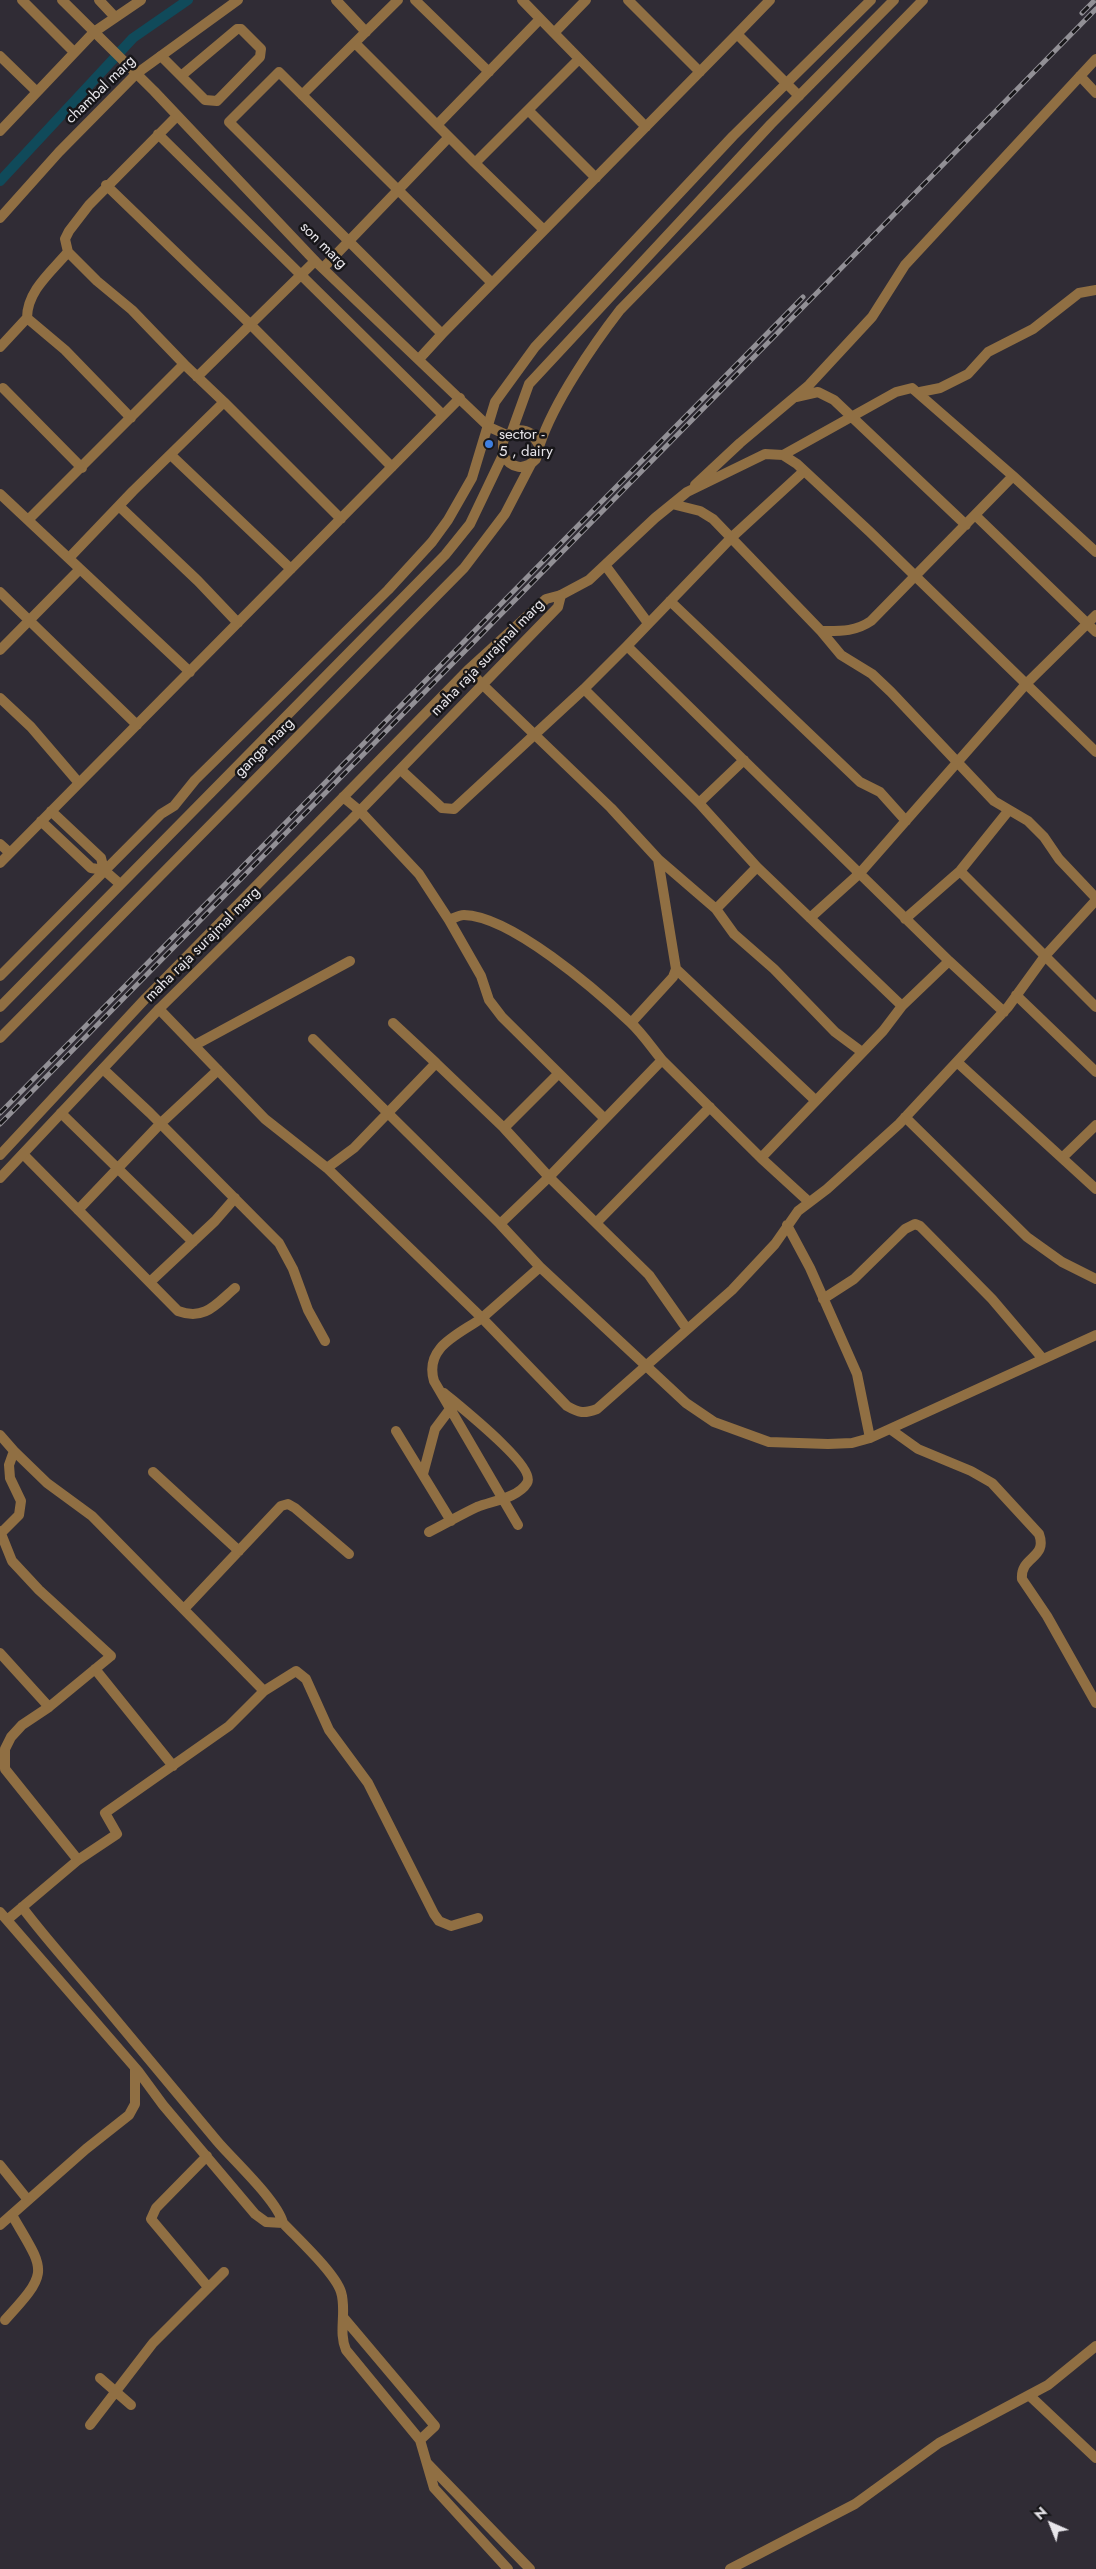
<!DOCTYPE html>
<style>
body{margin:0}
#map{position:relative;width:1096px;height:2569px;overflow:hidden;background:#302c35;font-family:Jost,sans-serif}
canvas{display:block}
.north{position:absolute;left:1026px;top:2499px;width:50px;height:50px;-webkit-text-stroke:4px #171619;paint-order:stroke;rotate:316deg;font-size:14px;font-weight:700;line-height:20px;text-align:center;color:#e8e6eb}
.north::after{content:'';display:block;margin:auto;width:18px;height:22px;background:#e8e6eb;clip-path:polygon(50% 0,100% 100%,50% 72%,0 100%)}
</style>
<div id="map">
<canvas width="1096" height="2569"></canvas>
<div class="north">N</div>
</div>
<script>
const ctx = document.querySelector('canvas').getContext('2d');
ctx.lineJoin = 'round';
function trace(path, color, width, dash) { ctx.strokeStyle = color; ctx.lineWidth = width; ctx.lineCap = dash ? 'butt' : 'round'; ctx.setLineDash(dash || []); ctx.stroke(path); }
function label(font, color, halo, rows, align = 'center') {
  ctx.font = font + ' Jost,sans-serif'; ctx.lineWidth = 5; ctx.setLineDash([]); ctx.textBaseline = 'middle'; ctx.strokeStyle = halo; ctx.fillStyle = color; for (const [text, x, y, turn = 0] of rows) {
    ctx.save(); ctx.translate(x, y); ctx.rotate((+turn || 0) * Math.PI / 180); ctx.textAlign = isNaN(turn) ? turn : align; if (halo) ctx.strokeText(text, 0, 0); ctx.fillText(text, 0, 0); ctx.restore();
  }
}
const canal = new Path2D(`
 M0,181L133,38L188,0`);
const minor = new Path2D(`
 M22,0L74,52
 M99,0L115,17
 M336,0L366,32
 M415,0L489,72
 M522,0L554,33L586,0
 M628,0L700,72
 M770,0L737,34L799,96
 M554,33L646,127
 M355,43L475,163L579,59
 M0,56L36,91
 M161,56C176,71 191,86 205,100L217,101L260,57L261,49L241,29H237L181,76
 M1080,76L1096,93
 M302,95L398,0
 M528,110L596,178
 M437,125L540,19
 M0,131L94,32L141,0
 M158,134L443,415
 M475,163L544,230
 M106,185L249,323L392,467
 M68,252L97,281L132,310L184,364
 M323,268L449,137
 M492,283L279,72L229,122L442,334L737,34
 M27,318L65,350L131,418
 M0,347L27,318C27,291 51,272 68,252L65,239L69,231L89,205L176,117
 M419,359L442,334
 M197,377L315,261
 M3,388L82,468
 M920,392L940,388L968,374L988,352L1033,329L1079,293L1096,290
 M796,397L818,392L834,400L966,525
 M224,402L341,519
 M171,455L291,569
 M783,455L896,392L912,388L1013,476
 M695,485L740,443L809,385L872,317L905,265L1096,59
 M0,494L190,672
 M672,504L700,511L713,519L821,631L841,655L872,674L891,692L994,801L1028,821L1044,837L1059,859L1096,898
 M119,506L198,581L238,623
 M975,515L1096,632
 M28,520L184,364L224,402L133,491L69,558
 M605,565L648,623
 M0,592L137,725
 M561,595L589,580L655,518L687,492L765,454L783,455L797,464L870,532L1096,752
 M670,601L860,782L880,792L906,821
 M821,631C840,631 855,632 871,621L1013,476L1096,552
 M627,646L731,538L804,471
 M0,650L80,569
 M484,686L611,808L658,859L676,969L673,977L631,1023
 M584,689L699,803L757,867L902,1006
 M0,698L31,727L79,783
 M401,770L442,808L454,809L584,689L627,646L949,961L902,1006L883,1031L761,1158L662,1060
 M699,803L744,760
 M51,811L101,858L104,870
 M360,811L419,874L449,920L481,976L489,1000L502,1017L605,1119L662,1060C652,1048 642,1033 630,1022C596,990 511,916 464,915C459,915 454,918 449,920
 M41,821L91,868L104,870L120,884
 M0,844L10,853
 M658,859L716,909L734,934L774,969L835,1032L862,1052
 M0,863L460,398
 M960,871L1096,1007
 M716,909L757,867
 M810,918L860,873L1026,684L1096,615
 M905,919L960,871L1009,810
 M949,961L1004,1012
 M676,969L815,1100
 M0,976L161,814L174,806L195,780L388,590L432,542L448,520L472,478L495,402L535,347L733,136L871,0
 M1016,995L1096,1072
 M159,1009L265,1119L327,1168L354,1148L436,1063L504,1128L558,1074
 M393,1023L436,1063
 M313,1039L500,1224L549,1177L649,1275L687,1329
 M195,1045L350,961
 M957,1062L1096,1189
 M103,1069L150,1113L279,1243L293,1269L308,1310L325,1341
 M61,1113L193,1242
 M905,1117L1027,1237L1062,1262L1096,1279
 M504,1128L549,1177L605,1119
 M23,1154L178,1311C205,1321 216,1304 235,1288
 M761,1158L809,1202
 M1062,1158L1096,1125
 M327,1168L482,1318L540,1267L500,1224
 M78,1210L160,1124L218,1070
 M596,1223L710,1107
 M787,1225L810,1268L857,1374L870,1438
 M540,1267L686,1403L714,1422L769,1442L828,1444L852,1443L870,1438L1096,1335
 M150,1282L215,1221L235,1198
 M823,1299L854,1279L905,1229L915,1224L920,1226L992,1299L1043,1359
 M890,1429L918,1449L971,1471L992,1483L1039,1534C1048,1559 1020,1556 1022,1579L1047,1616L1096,1703
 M396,1431L451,1521
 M0,1435L14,1451L9,1465L10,1478L21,1501L19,1515L0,1534
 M14,1451L47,1483L92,1516L264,1691L229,1726L105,1813L117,1834L78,1860
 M153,1472L239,1551
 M423,1474L435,1429L450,1409
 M518,1525L434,1381C424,1347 458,1335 482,1318L567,1406C579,1413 584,1414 597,1409L732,1290L775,1244L798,1211L827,1189L899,1124L1008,1007L1045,956L1096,900
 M0,1531L12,1561L39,1590L111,1656L49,1707
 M429,1532C445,1524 460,1515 477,1507C492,1501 518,1498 527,1483C537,1467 458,1405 444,1393
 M184,1609L281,1506L288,1504L295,1508L349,1554
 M0,1653L49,1707L22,1725L11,1737L5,1749V1769L78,1860L7,1920
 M95,1669L173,1766
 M264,1691L296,1671L306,1679L329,1730L368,1783L434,1914L439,1921L451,1926L478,1918
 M22,1907C49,1943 79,1975 107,2009C144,2053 180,2097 217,2141C233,2160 277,2200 283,2223C298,2239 335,2273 341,2292C347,2311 338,2332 346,2350L420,2440
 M0,1912L138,2071L163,2105L255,2214L266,2222L283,2223
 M207,2156L156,2208L151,2219L208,2287
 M0,2165L28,2200
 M0,2225L86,2149L129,2115L135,2104V2069
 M343,2317L435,2426L420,2440L434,2488L508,2569
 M5,2320C51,2270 45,2272 12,2215
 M100,2378L131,2405
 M1030,2396L1096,2458
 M90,2425L153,2343L224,2272
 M427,2463L530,2569
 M730,2569L855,2504L939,2443L1048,2385L1096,2346`);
const tertiary = new Path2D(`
 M62,0L154,91L315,261L489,427L507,435
 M0,218L59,152L136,74L238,0
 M512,431L529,384L771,124L894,0
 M539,445L532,434C520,427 511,430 503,441V455C511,469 525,471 536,459C538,454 538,449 540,444C554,402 593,345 620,310L923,0
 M468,670L484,686
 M343,797L360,811
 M0,1007L445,555L470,524L503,455
 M0,1038L464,568L505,514L531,464
 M0,1155L146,998L468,670L546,599L561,595L558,607L351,820L159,1009L0,1178`);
const rail = new Path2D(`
 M1082,13L1095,0
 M0,1113L803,297
 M0,1124L1096,9`);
const markers = [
 [489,444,5,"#3f7fe0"]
];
const streetNames = [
 ["chambal marg",101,90,-44],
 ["son marg",323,246,45],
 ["maha raja surajmal marg",488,658,-46],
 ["ganga marg",265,748,-45],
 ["maha raja surajmal marg",203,945,-45]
];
const poiNames = [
 ["sector -",499,435],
 ["5 , dairy",499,452]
];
trace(canal, '#104a5a', 10);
trace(minor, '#906f43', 10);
trace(tertiary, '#906f43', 10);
trace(rail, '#929096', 5);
trace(rail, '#171619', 3, [9]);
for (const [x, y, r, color] of markers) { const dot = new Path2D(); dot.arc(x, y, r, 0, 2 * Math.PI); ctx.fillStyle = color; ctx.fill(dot); trace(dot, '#171619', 2); }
label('15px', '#e8e6eb', '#171619', streetNames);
label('15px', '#e8e6eb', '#171619', poiNames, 'left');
</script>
